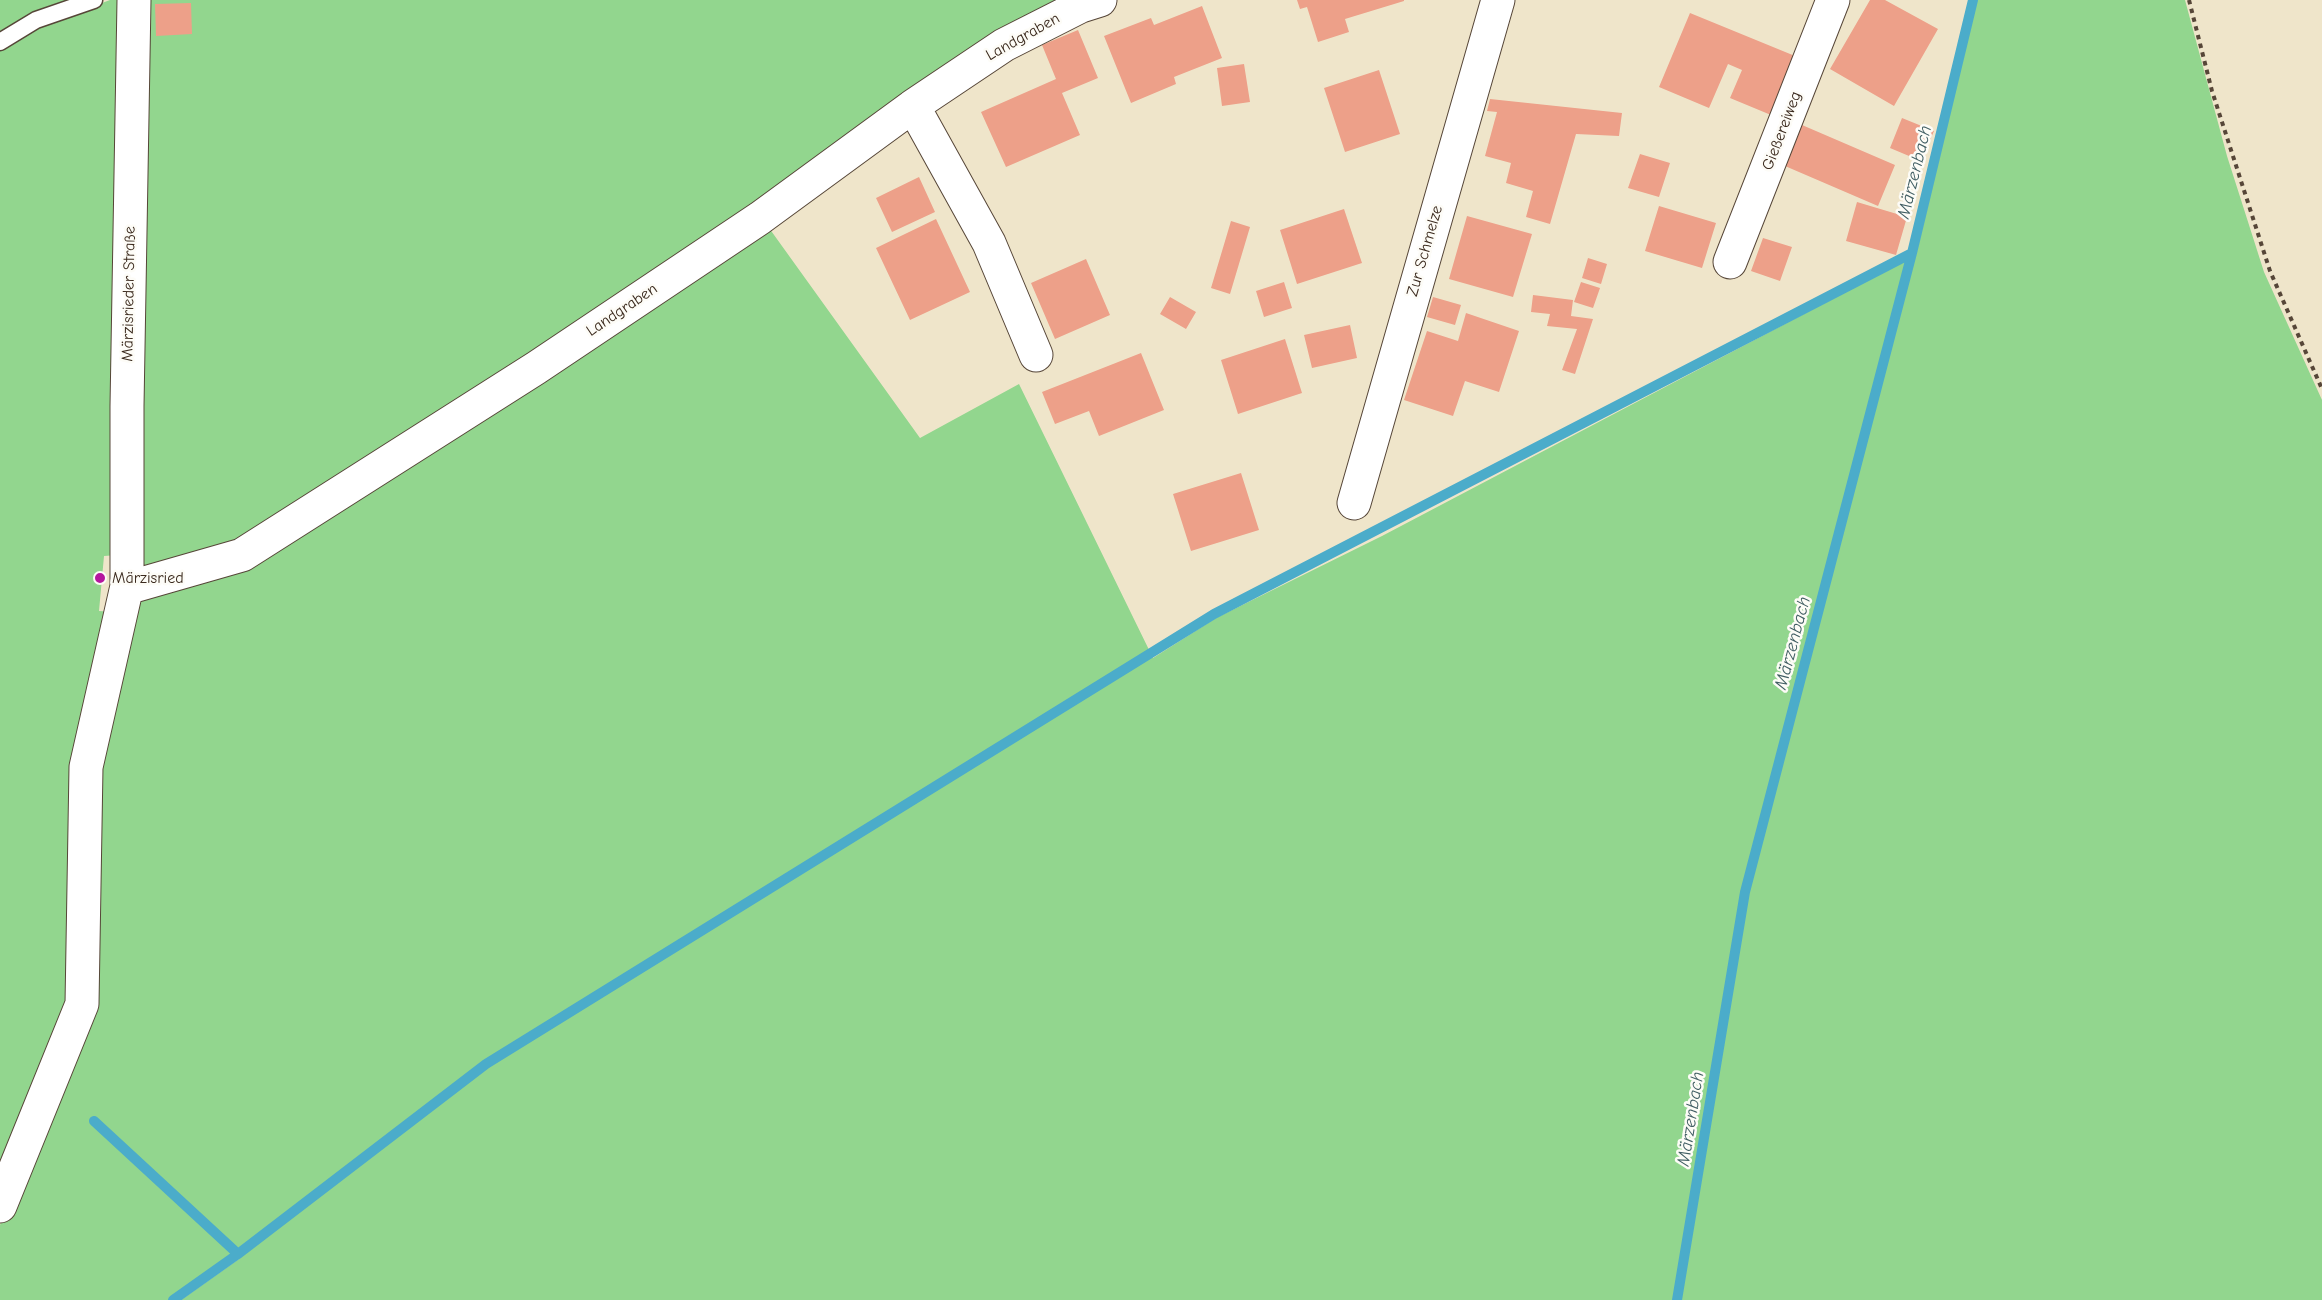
<!DOCTYPE html>
<meta charset="utf-8">
<style>
body{margin:0}
canvas{display:block;background:#efe5ca}
</style>
<canvas width="2322" height="1300"></canvas>
<script>
const ctx = document.querySelector('canvas').getContext('2d');
ctx.lineJoin = 'round';
function fill(path, color) { ctx.fillStyle = color; ctx.fill(path, 'evenodd'); }
function trace(path, color, width, dash) { ctx.strokeStyle = color; ctx.lineWidth = width; ctx.lineCap = dash ? 'butt' : 'round'; ctx.setLineDash(dash || []); ctx.stroke(path); }
function label(font, color, halo, rows, align = 'center') {
  ctx.font = font + ' "Comic Neue",sans-serif'; ctx.lineWidth = 5; ctx.setLineDash([]); ctx.textBaseline = 'middle'; ctx.strokeStyle = halo; ctx.fillStyle = color; for (const [text, x, y, turn = 0] of rows) {
    ctx.save(); ctx.translate(x, y); ctx.rotate((+turn || 0) * Math.PI / 180); ctx.textAlign = isNaN(turn) ? turn : align; if (halo) ctx.strokeText(text, 0, 0); ctx.fillText(text, 0, 0); ctx.restore();
  }
}
const green = new Path2D(`
 M0,0H76L0,34Z
 M110,0H125L118,555L104,556L99,611L113,612L75,1005L0,1186V49L38,27Z
 M143,0H1075L241,548L138,578Z
 M1977,0H2185L2227,156L2264,272L2322,400V1300H181L239,1259L233,1254L168,1300H0V1225L88,1008L92,769L135,593L245,561L764,221L920,438L1019,384L1153,658L1216,618L1382,536L1916,255Z`);
const stream = new Path2D(`
 M94,1121L238,1254L486,1064L1214,614L1912,253
 M173,1300L238,1254
 M1677,1300L1745,892L1912,253L1973,0`);
const building = new Path2D(`
 M1297,0H1404V1L1345,19L1349,32L1318,42L1307,7L1300,9Z
 M1870,0H1885L1938,29L1894,106L1830,69Z
 M191,3L192,34L156,36L155,4Z
 M1202,6L1222,58L1174,77L1176,84L1131,103L1104,36L1151,18L1154,25Z
 M1690,13L1795,56L1771,115L1730,98L1742,70L1728,64L1709,108L1659,87Z
 M1078,30L1098,78L1062,93L1080,135L1006,167L981,112L1056,79L1042,45Z
 M1244,64L1250,102L1222,106L1217,68Z
 M1379,70L1400,134L1345,152L1324,88Z
 M1490,99L1622,113L1619,136L1576,134L1550,224L1526,217L1533,191L1506,183L1511,163L1485,156L1497,112L1487,111Z
 M1902,118L1934,131L1921,161L1890,148Z
 M1802,125L1895,165L1878,206L1785,166Z
 M1640,154L1670,163L1659,197L1628,188Z
 M919,177L935,212L892,232L876,198Z
 M1857,202L1907,217L1896,255L1846,241Z
 M1659,206L1716,223L1702,268L1645,251Z
 M1344,209L1362,263L1297,284L1280,230Z
 M1467,216L1532,234L1513,297L1449,279Z
 M936,219L970,292L910,320L876,248Z
 M1231,221L1250,227L1230,294L1211,288Z
 M1763,238L1792,247L1780,281L1751,271Z
 M1588,258L1607,264L1601,284L1582,278Z
 M1086,259L1110,315L1055,339L1031,283Z
 M1284,282L1292,308L1264,317L1256,291Z
 M1581,282L1600,288L1593,308L1574,302Z
 M1533,295L1573,300L1571,316L1593,319L1575,374L1562,370L1577,329L1547,326L1550,314L1531,312Z
 M1170,297L1196,312L1186,329L1160,314Z
 M1433,297L1461,305L1455,325L1427,317Z
 M1466,313L1519,331L1499,392L1465,381L1453,416L1404,400L1427,331L1458,341Z
 M1350,325L1357,358L1312,368L1304,335Z
 M1285,339L1302,393L1238,414L1221,360Z
 M1141,353L1164,410L1099,436L1089,411L1055,424L1042,392Z
 M1241,473L1259,530L1191,551L1173,494Z`);
const path = new Path2D(`
 M2189,0L2212,91L2270,271L2322,389`);
const service = new Path2D(`
 M0,42L36,20L94,0`);
const minor = new Path2D(`
 M913,106L989,243L1036,355
 M1730,262L1833,0
 M1354,503L1498,0
 M127,588L242,555L536,368L760,218L913,106L1004,45L1081,6L1100,0
 M0,1206L82,1004L86,767L127,586V406L134,0`);
const markers = [
 [100,578,6,"#b5179e"]
];
const streetNames = [
 ["Landgraben",1023,37,-29],
 ["Gießereiweg",1782,131,-69],
 ["Zur Schmelze",1425,251,-74],
 ["Märzisrieder Straße",129,294,-89],
 ["Landgraben",622,310,-34]
];
const poiNames = [
 ["Märzisried",112,578]
];
const waterNames = [
 ["Märzenbach",1915,172,-76],
 ["Märzenbach",1793,643,-75],
 ["Märzenbach",1691,1119,-81]
];
fill(green, '#92d68e');
trace(stream, '#4bacca', 10);
fill(building, '#eda089');
trace(service, '#564638', 19);
trace(minor, '#564638', 35);
trace(path, '#564638', 4, [4.5, 4.5]);
trace(service, '#fff', 16);
trace(minor, '#fff', 33);
for (const [x, y, r, color] of markers) { const dot = new Path2D(); dot.arc(x, y, r, 0, 2 * Math.PI); ctx.fillStyle = color; ctx.fill(dot); trace(dot, '#fdfcf7', 2); }
label('16px', '#3b2a1e', '#fdfcf7', streetNames);
label('16px', '#3b2a1e', '#fdfcf7', poiNames, 'left');
label('italic 18px', '#415e63', '#fdfcf7', waterNames);
</script>
